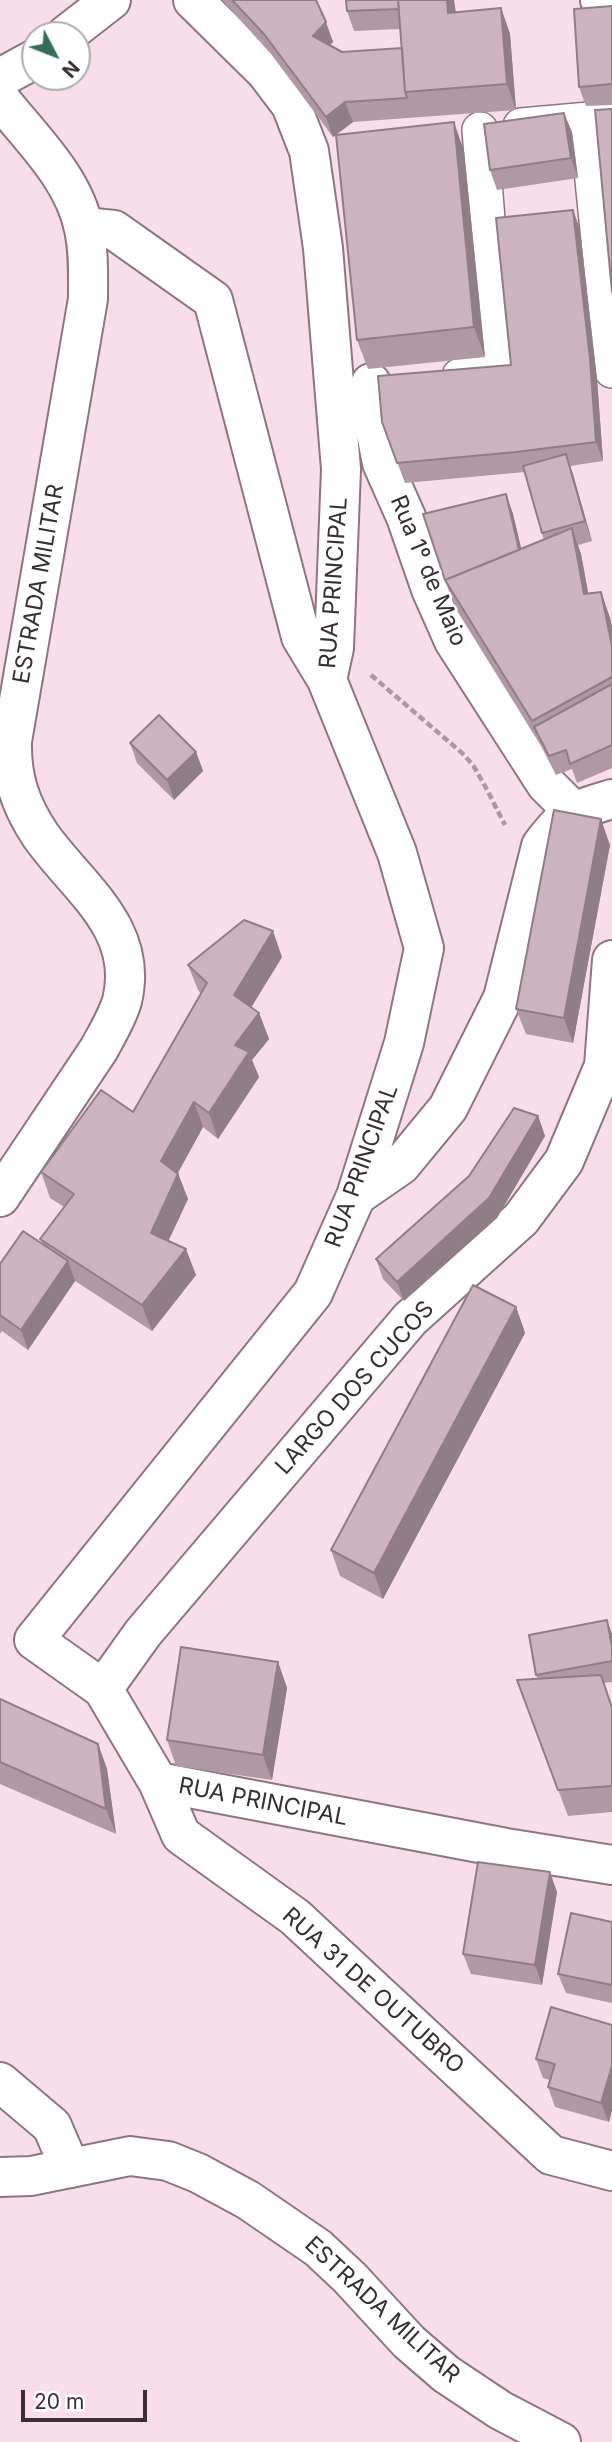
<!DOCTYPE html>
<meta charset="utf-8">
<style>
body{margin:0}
#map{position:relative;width:612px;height:2442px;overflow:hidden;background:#faddeb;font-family:Inter,sans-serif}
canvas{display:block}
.north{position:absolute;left:21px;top:21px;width:70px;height:70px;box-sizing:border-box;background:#fff;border:2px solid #b0abad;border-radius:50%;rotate:132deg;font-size:19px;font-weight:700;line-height:28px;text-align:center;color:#392e33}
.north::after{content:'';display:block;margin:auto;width:24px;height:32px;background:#326e58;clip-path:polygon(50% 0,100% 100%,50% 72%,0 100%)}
.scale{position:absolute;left:21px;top:2390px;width:126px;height:32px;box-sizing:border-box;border:4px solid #392e33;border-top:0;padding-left:9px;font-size:21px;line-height:24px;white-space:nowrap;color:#392e33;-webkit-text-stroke:5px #fff;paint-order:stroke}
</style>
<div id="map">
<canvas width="612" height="2442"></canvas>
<div class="north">N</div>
<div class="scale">20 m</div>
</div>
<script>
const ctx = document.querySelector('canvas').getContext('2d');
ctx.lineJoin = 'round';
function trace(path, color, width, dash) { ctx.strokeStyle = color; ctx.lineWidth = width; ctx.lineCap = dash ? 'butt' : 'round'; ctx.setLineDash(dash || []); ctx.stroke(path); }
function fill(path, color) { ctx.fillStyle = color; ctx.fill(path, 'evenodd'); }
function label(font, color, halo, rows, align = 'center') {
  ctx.font = font + ' Inter,sans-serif'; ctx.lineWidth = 5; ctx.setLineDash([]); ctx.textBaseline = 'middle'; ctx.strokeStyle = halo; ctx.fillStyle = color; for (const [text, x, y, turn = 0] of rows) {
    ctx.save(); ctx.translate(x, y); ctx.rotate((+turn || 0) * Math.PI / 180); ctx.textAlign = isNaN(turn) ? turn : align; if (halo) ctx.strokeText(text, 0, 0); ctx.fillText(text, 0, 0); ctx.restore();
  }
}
const path = new Path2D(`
 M371,675L462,753L473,765L485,786L505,825`);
const pedestrian = new Path2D(`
 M587,120L612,370
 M521,126L612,118
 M460,376L499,374L480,130`);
const minor = new Path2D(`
 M193,0L266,72L291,105L309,151L323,248L341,469L334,648L327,680L397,853L424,948L404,1043L356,1196L313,1293L34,1640L103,1689L158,1782L506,1848L612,1865
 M600,0L612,2
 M66,35L111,0
 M0,78L35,59
 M84,227L114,230L213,300L301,637L327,680
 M371,383L374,423L382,463L406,517L431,589L454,641L546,784L573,811
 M356,1196L401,1165L448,1108L503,998L541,846C566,812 573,811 612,799
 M103,1689L143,1633L410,1319L521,1219L564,1161L604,1066L612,960
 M158,1782L181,1835L295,1917L551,2155L612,2171
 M0,2082L52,2126L70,2168`);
const tertiary = new Path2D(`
 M0,99C31,138 74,178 84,229C89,252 88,275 88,299L12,741C11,777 20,805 41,836C77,887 140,928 122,1001C117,1018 107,1034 99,1049L0,1197
 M0,2177L31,2176L130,2156L168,2161L198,2173L248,2200L318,2248L350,2278L409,2342L446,2374L500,2410L561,2442`);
const wall = new Path2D(`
 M222,0H316L333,42L330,45L342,52L402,48L400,29L354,31L347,11L346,0H454L456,12L501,8L510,34L516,110L353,122L333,137L271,54Z
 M612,6V105L586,106L579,87Z
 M572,132L578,178L497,190L490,170Z
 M464,151L485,357L368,369L357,340Z
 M573,210L580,230L597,379L603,461L570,466L592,541L578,545L581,554L588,593L601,592L610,618L612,627V768L577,783L572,769L556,775L541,746L454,606L445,580L506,494L513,514L521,549L544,540L525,472L405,483L382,422L511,365Z
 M130,743L196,752L203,771L174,800L137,763Z
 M610,845L573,1043L526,1034L516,1009Z
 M282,957L251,1007L259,1013L269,1039L252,1060L259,1077L218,1139L203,1127L178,1173L188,1199L168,1241L196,1275L152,1331L75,1281L28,1350L2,1331L0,1334V1264L42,1243L40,1239L64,1207L50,1198L41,1172L133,1112L201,994L198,990L188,965Z
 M538,1116L545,1136L497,1218L404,1301L383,1279L376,1259Z
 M516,1307L525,1333L383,1599L340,1576L331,1550Z
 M612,1634V1682L603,1683L612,1707V1812L568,1816L517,1680L538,1679L536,1675Z
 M278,1662L287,1688L272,1780L176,1766L167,1740Z
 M0,1699L98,1744L107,1769L116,1834L0,1784Z
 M557,1892L542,1985L471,1974L463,1954Z
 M612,1922V2003L566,1993L558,1974Z
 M612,2025L609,2122L555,2107L548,2087L550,2080L543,2078L536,2059Z`);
const shadedWall = new Path2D(`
 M447,0H454L458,39L448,13Z
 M501,8L510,34L516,110L507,84Z
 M326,22L333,42L320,56L313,36Z
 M345,102L353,122L333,137L326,117Z
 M564,113L572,132L578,178L571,158Z
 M454,122L464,151L485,357L474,327Z
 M573,210L580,230L597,379L603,461L596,442Z
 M566,454L573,474L592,541L585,521Z
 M506,494L513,514L528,577L520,557Z
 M572,528L581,554L593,619L584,594Z
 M601,592L610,618L612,627V646Z
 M196,752L203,771L174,800L167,780Z
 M601,819L610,845L573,1043L564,1018Z
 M273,931L282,957L243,1021L234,995Z
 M259,1013L269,1039L252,1060L259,1077L218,1139L209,1113L235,1045Z
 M194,1102L203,1127L170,1187L161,1161Z
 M538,1116L545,1136L497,1218L404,1301L397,1282Z
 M178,1174L188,1199L160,1259L151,1233Z
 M186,1249L196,1275L152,1331L142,1305Z
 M68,1261L75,1281L28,1350L21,1330Z
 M516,1307L525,1333L383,1599L374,1573Z
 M607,1620L612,1634V1647Z
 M278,1662L287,1688L272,1780L263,1755Z
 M98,1744L107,1769L116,1834L106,1809Z
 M550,1872L557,1892L542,1985L535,1965Z
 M612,2066V2111L609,2122L601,2103Z`);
const building = new Path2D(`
 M232,0H316L326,22L313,36L342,52L402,48L405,92L407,98L345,102L326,117L264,34Z
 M346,0H398L399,9L347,11Z
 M398,0H447L448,13L501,8L507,84L405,92Z
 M612,6V84L579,87L574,9Z
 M612,109V292L595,110Z
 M564,113L571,158L490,170L484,124Z
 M454,122L474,327L357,340L336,135Z
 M573,210L590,359L596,442L516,452L397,463L382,422L378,376L511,365L496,218Z
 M566,454L585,521L542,533L523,466Z
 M506,494L519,550L445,580L423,514Z
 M572,528L584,594L601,592L612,646V677L532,721L445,580Z
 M612,684V745L570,764L566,750L549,756L534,727Z
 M159,715L196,752L167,780L130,743Z
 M554,810L601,819L564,1018L516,1009Z
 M244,920L273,931L234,995L259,1013L235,1045L249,1052L209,1113L194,1102L161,1161L178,1174L151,1233L186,1249L142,1305L40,1239L74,1194L41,1172L101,1090L133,1112L207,983L188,965Z
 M514,1108L538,1116L489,1198L397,1282L376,1259L469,1176Z
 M23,1231L68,1261L21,1330L0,1315V1264Z
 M473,1285L516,1307L374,1573L331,1550Z
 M607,1620L612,1647V1661L536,1675L529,1635Z
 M181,1647L278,1662L263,1755L167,1740Z
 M601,1675L612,1708V1786L558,1790L517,1680Z
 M0,1699L98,1744L106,1809L0,1762Z
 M478,1862L550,1872L535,1965L463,1954Z
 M571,1913L612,1922V1985L558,1974Z
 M551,2007L612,2025V2066L601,2103L548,2087L555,2064L536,2059Z`);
const streetNames = [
 ["Rua 1º de Maio",428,571,67],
 ["RUA PRINCIPAL",334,583,-86],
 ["ESTRADA MILITAR",39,584,-80],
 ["RUA PRINCIPAL",362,1166,-70],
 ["LARGO DOS CUCOS",355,1388,-48],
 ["RUA PRINCIPAL",263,1802,11],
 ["RUA 31 DE OUTUBRO",373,1991,42],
 ["ESTRADA MILITAR",382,2310,43]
];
trace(pedestrian, '#8e7581', 38);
trace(minor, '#8e7581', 42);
trace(tertiary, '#8e7581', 42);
trace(path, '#ad97a1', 4.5, [7, 3.5]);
trace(pedestrian, '#fff', 35);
trace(minor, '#fff', 38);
trace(tertiary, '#fff', 38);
fill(wall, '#b099a4');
fill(shadedWall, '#907d86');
fill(building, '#cdb2bf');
trace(building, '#907d86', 2);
label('23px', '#392e33', '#fff', streetNames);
</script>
